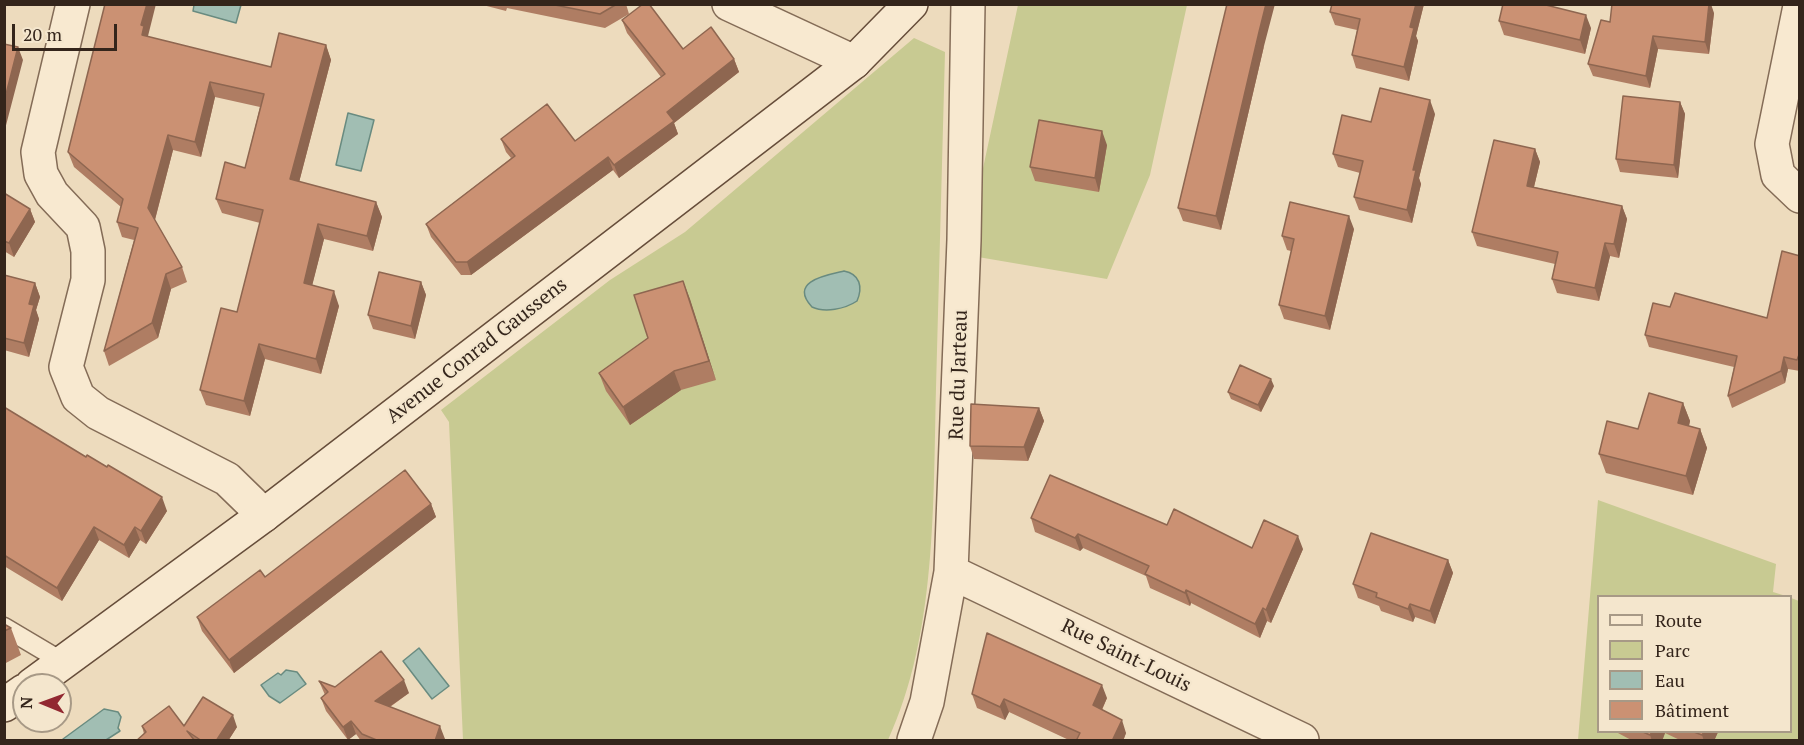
<!DOCTYPE html>
<meta charset="utf-8">
<style>
body{margin:0}
#map{position:relative;width:1804px;height:745px;overflow:hidden;background:#eddbbd;font-family:"PT Serif",serif}
canvas{display:block}
.frame{position:absolute;inset:0;border:6px solid #34251b;pointer-events:none}
.legend{position:absolute;left:1597px;top:595px;width:195px;height:138px;box-sizing:border-box;background:#f4e6cd;border:2px solid #a79986;margin:0;padding:8px 10px;list-style:none;font-size:18px;color:#34251b}
.legend li{display:flex;align-items:center;gap:12px;height:30px}
.legend b{width:30px;border:2px solid #a79986}
.north{position:absolute;left:12px;top:673px;width:60px;height:60px;box-sizing:border-box;background:#f4e6cd;border:2px solid #a79986;border-radius:50%;rotate:271deg;font-size:16px;font-weight:700;line-height:24px;text-align:center;color:#34251b}
.north::after{content:'';display:block;margin:auto;width:21px;height:27px;background:#922831;clip-path:polygon(50% 0,100% 100%,50% 72%,0 100%)}
.scale{position:absolute;left:12px;top:24px;width:105px;height:27px;box-sizing:border-box;border:3px solid #34251b;border-top:0;padding-left:8px;font-size:18px;line-height:21px;white-space:nowrap;color:#34251b;-webkit-text-stroke:4px #f4e6cd;paint-order:stroke}
</style>
<div id="map">
<canvas width="1804" height="745"></canvas>
<div class="frame"></div>
<ul class="legend">
<li><b style="height:8px;background:#f8e9d0"></b>Route</li>
<li><b style="height:16px;background:#c8ca92"></b>Parc</li>
<li><b style="height:16px;background:#a1beb3"></b>Eau</li>
<li><b style="height:16px;background:#cb9173"></b>Bâtiment</li>
</ul>
<div class="north">N</div>
<div class="scale">20 m</div>
</div>
<script>
const ctx = document.querySelector('canvas').getContext('2d');
ctx.lineJoin = 'round';
function fill(path, color) { ctx.fillStyle = color; ctx.fill(path, 'evenodd'); }
function trace(path, color, width, dash) { ctx.strokeStyle = color; ctx.lineWidth = width; ctx.lineCap = dash ? 'butt' : 'round'; ctx.setLineDash(dash || []); ctx.stroke(path); }
function label(font, color, halo, rows, align = 'center') {
  ctx.font = font + ' "PT Serif",serif'; ctx.lineWidth = 4.5; ctx.setLineDash([]); ctx.textBaseline = 'middle'; ctx.strokeStyle = halo; ctx.fillStyle = color; for (const [text, x, y, turn = 0] of rows) {
    ctx.save(); ctx.translate(x, y); ctx.rotate((+turn || 0) * Math.PI / 180); ctx.textAlign = isNaN(turn) ? turn : align; if (halo) ctx.strokeText(text, 0, 0); ctx.fillText(text, 0, 0); ctx.restore();
  }
}
const green = new Path2D(`
 M1018,5H1187L1150,175L1107,279L978,257L979,187Z
 M914,38L945,52C942,164 939,276 936,388C933,502 937,634 888,740H463L449,422L441,410L610,280L685,232Z
 M1598,500L1776,564L1773,592L1786,596H1598V732H1790L1791,598L1799,601V740H1578Z`);
const water = new Path2D(`
 M194,5V4L241,5L236,23L193,11Z
 M348,113L374,120L361,171L336,165Z
 M844,271C860,274 863,287 857,301C845,309 825,313 812,307C788,281 827,275 844,271Z
 M419,648L449,686L432,699L403,661Z
 M286,670L297,672L306,684L280,703L269,696L261,685L278,673L281,675Z
 M104,709L118,712L121,717L118,728L120,731L106,740H64L63,739Z`);
const lane = new Path2D(`
 M4,627L63,662`);
const street = new Path2D(`
 M73,4L38,152L41,174L52,194L83,227L88,251V280L66,367L78,397L98,413L227,479L264,515
 M729,4L854,62
 M1800,6L1772,144L1778,175L1800,196
 M951,572L1302,740
 M914,740L927,702L951,572L964,240L968,4`);
const secondary = new Path2D(`
 M32,685L264,515L854,62L911,4
 M4,705L24,691`);
const wall = new Path2D(`
 M479,4H626L629,14L605,28L507,8L506,11Z
 M1332,4H1424L1416,36L1418,41L1409,81L1356,68L1352,55L1357,30L1335,25L1330,12Z
 M1714,13L1709,54L1658,49L1650,88L1593,76L1588,64L1610,22Z
 M622,20L683,49L734,59L739,72L674,123L678,134L619,178L613,170L471,275H461L431,237L426,224L511,158L506,152L501,139L575,141L661,77L627,33Z
 M1499,21L1591,28L1585,54L1504,35Z
 M148,36V37L271,67L326,45L331,60L299,182L376,202L382,217L373,251L324,239L312,285L339,306L321,374L265,359L250,416L206,405L200,390L237,312L260,223L222,213L216,199L245,168L260,107L215,97L201,157L173,150L155,220L182,267L187,282L171,289L158,338L109,366L104,351L134,240L122,237L117,222L121,207L74,167L68,152Z
 M1264,46L1221,230L1183,221L1178,208Z
 M1680,102L1685,114L1678,178L1620,172L1616,159Z
 M1435,114L1419,178L1421,184L1412,223L1359,210L1354,197L1360,173L1338,167L1333,154L1371,122Z
 M1107,145L1099,192L1035,181L1030,167Z
 M1535,149L1540,162L1534,187L1622,206L1627,219L1619,258L1610,256L1599,301L1557,293L1552,279L1555,264L1477,246L1472,232Z
 M4,193L30,209L35,222L14,257L4,251Z
 M1354,229L1330,330L1284,319L1279,305L1291,251L1287,250L1282,236Z
 M1800,256V371L1788,369L1785,383L1732,408L1728,396L1734,367L1649,347L1645,335L1767,318Z
 M4,275L35,283L40,297L36,310L39,319L29,357L4,350Z
 M683,281L716,380L681,390L630,425L606,391L599,373L648,338Z
 M421,282L426,295L415,339L373,329L368,315Z
 M1274,386L1261,412L1231,399L1228,392Z
 M1683,403L1690,421L1689,426L1700,429L1707,448L1693,495L1606,473L1599,454L1638,429Z
 M4,407L167,511L146,544L140,540L129,558L99,540L62,601L4,566Z
 M1039,408L1044,421L1028,461L974,459L970,446Z
 M431,504L436,517L234,673L202,631L197,617L265,577Z
 M1031,518L1167,525L1252,548L1303,549L1271,623L1267,621L1260,638L1191,603L1190,606L1150,588L1146,576L1083,548L1080,551L1035,532Z
 M1448,560L1453,573L1435,624L1415,617L1413,622L1381,611L1379,606L1358,598L1353,584Z
 M4,624L11,628L21,655L4,664Z
 M319,681L335,687L409,693L390,707L445,739L444,741H361L356,734L348,740L326,711L321,698L325,695Z
 M972,694L1107,698L1102,710L1126,733L1123,741H1071L1009,712L1005,720L977,708Z
 M142,726L237,727L228,741H136L144,734Z
 M1617,732H1718L1714,741H1682L1665,733L1662,741H1633L1618,733Z`);
const shadedWall = new Path2D(`
 M147,4H156L148,36L149,41L142,35L141,25Z
 M1266,4H1275L1264,46L1221,230L1216,216L1259,32Z
 M1416,4H1424L1416,36L1418,41L1409,81L1404,67L1410,27Z
 M1709,4H1711L1714,13L1709,54L1705,42Z
 M1586,15L1591,28L1585,54L1580,40Z
 M1653,36L1658,49L1650,88L1646,76Z
 M326,45L331,60L296,194L290,179Z
 M18,47L23,60L4,133V102Z
 M734,59L739,72L674,123L678,134L619,178L614,165L667,112Z
 M210,82L215,97L201,157L195,142Z
 M1430,100L1435,114L1419,178L1421,184L1412,223L1407,210L1413,170Z
 M1680,102L1685,114L1678,178L1674,165Z
 M1102,131L1107,145L1099,192L1095,178Z
 M168,135L173,150L154,223L148,208Z
 M1535,149L1540,162L1531,199L1527,186Z
 M608,157L613,170L471,275L467,262Z
 M376,202L382,217L373,251L367,236Z
 M1622,206L1627,219L1619,258L1614,244Z
 M30,209L35,222L14,257L9,243Z
 M1349,216L1354,229L1330,330L1325,316Z
 M318,224L324,239L309,298L304,283Z
 M1605,243L1610,256L1599,301L1595,288Z
 M166,274L171,289L158,338L152,323Z
 M683,281L690,299L716,380L709,361Z
 M421,282L426,295L415,339L411,326Z
 M35,283L40,297L36,310L39,319L29,357L24,343L29,304Z
 M334,291L339,306L321,374L316,359Z
 M259,344L265,359L250,416L244,401Z
 M1784,357L1788,369L1785,383L1781,371Z
 M674,371L681,390L630,425L623,407Z
 M1271,379L1274,386L1261,412L1258,405Z
 M1683,403L1690,421L1685,442L1678,423Z
 M1039,408L1044,421L1028,461L1024,447Z
 M1700,429L1707,448L1693,495L1686,476Z
 M162,497L167,511L146,544L141,531Z
 M431,504L436,517L234,673L229,660Z
 M94,527L99,540L62,601L57,588Z
 M135,527L140,540L129,558L124,545Z
 M1078,534L1083,548L1080,551L1075,538Z
 M1298,536L1303,549L1271,623L1266,610Z
 M1448,560L1453,573L1435,624L1430,611Z
 M1186,590L1191,603L1190,606L1185,593Z
 M1410,604L1415,617L1413,622L1408,609Z
 M1263,608L1267,621L1260,638L1255,624Z
 M404,680L409,693L379,714L375,701Z
 M1102,685L1107,698L1098,718L1093,705Z
 M1004,699L1009,712L1005,720L1000,707Z
 M233,715L237,727L228,741H216Z
 M1122,720L1126,733L1123,741H1112Z
 M351,721L356,734L348,740L343,727Z
 M440,726L445,739L444,741H435Z
 M1652,732H1665V733L1662,741H1652L1650,735Z
 M1704,732H1718L1714,741H1704L1702,735Z`);
const building = new Path2D(`
 M105,4H147L141,25L144,26L142,35L271,67L279,33L326,45L290,179L376,202L367,236L318,224L304,283L334,291L316,359L259,344L244,401L200,390L221,308L237,312L263,210L216,199L225,162L245,168L264,94L210,82L195,142L168,135L148,208L182,267L166,274L152,323L104,351L138,228L117,222L123,199L68,152Z
 M550,4H617L600,14Z
 M643,4H649L683,49L711,27L734,59L667,112L674,121L614,165L608,157L467,262H456L426,224L515,156L501,139L547,104L575,141L665,74L622,20Z
 M1227,4H1266L1259,32L1216,216L1178,208Z
 M1332,4H1416L1410,27L1414,28L1404,67L1352,55L1360,19L1330,12Z
 M1503,4H1542L1586,15L1580,40L1499,21Z
 M1612,4H1709L1705,42L1653,36L1646,76L1588,64L1601,20L1610,22Z
 M4,44L18,47L4,102Z
 M1380,88L1430,100L1413,170H1416L1407,210L1354,197L1363,161L1333,154L1342,115L1371,122Z
 M1623,96L1680,102L1674,165L1616,159Z
 M1039,120L1102,131L1095,178L1030,167Z
 M1494,140L1535,149L1527,186L1622,206L1614,244L1605,243L1595,288L1552,279L1558,252L1472,232Z
 M4,193L30,209L9,243L4,241Z
 M1290,202L1349,216L1325,316L1279,305L1294,239L1282,236Z
 M1782,251L1800,256V352L1797,360L1784,357L1781,371L1728,396L1737,356L1645,335L1653,303L1670,307L1675,293L1767,318Z
 M379,272L421,282L411,326L368,315Z
 M4,275L35,283L29,304L34,305L24,343L4,338Z
 M683,281L709,361L674,371L623,407L599,373L648,338L634,295Z
 M1240,365L1271,379L1258,405L1228,392Z
 M1649,393L1683,403L1678,423L1700,429L1686,476L1599,454L1607,421L1638,429Z
 M971,404L1039,408L1024,447L970,446Z
 M4,407L86,457L87,455L107,467L108,465L162,497L141,531L135,527L124,545L94,527L57,588L4,555Z
 M405,470L431,504L229,660L197,617L260,570L265,577Z
 M1050,475L1167,525L1174,509L1252,548L1264,520L1298,536L1266,610L1263,608L1255,624L1186,590L1185,593L1145,574L1149,566L1078,534L1075,538L1031,518Z
 M1371,533L1448,560L1430,611L1410,604L1408,609L1376,597L1377,593L1353,584Z
 M4,624L11,628L4,631Z
 M987,633L1102,685L1093,705L1122,720L1112,741H1076L1080,733L1004,699L1000,707L972,694Z
 M381,651L404,680L375,701L440,726L435,741H379L362,734L351,721L343,727L321,698L328,692L319,681L335,687Z
 M203,697L233,715L216,741H202L187,731L195,741H136L146,732L142,726L169,706L184,726Z
 M1643,732H1652L1650,735Z
 M1694,732H1704L1702,735Z`);
const streetNames = [
 ["Avenue Conrad Gaussens",477,351,-38],
 ["Rue du Jarteau",959,375,-88],
 ["Rue Saint-Louis",1126,656,26]
];
fill(green, '#c8ca92');
fill(water, '#a1beb3');
trace(water, '#698b80', 1.5);
trace(lane, '#846c57', 21);
trace(street, '#846c57', 36);
trace(secondary, '#664d3a', 36);
trace(lane, '#f8e9d0', 18);
trace(street, '#f8e9d0', 33);
trace(secondary, '#f8e9d0', 33);
fill(wall, '#af7d63');
fill(shadedWall, '#8e6650');
fill(building, '#cb9173');
trace(building, '#8e6650', 1.5);
label('20px', '#34251b', '#f4e6cd', streetNames);
</script>
